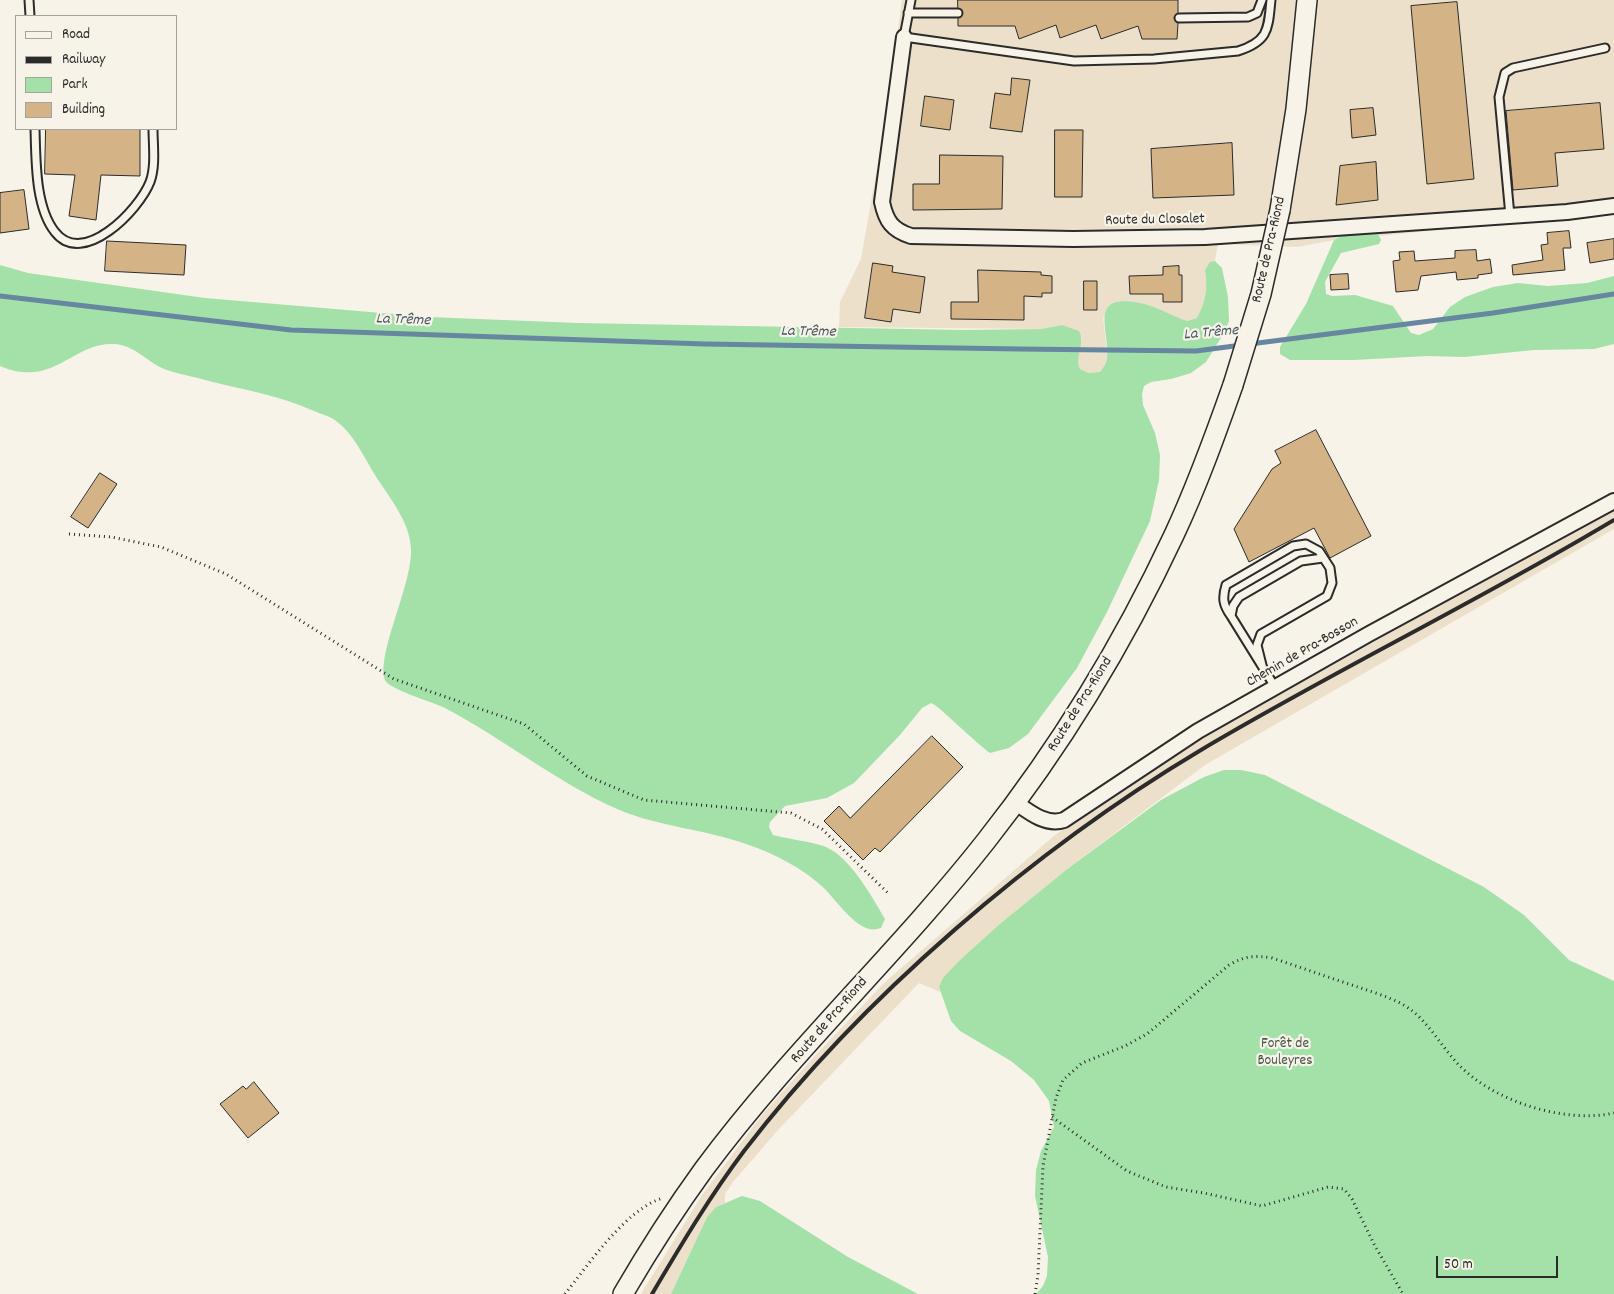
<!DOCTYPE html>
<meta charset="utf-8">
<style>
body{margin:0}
#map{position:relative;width:1614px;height:1294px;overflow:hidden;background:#f7f3e8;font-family:Dekko,sans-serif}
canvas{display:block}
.legend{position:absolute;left:15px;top:15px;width:162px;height:115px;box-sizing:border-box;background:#f7f3e8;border:1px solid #a5a39c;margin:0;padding:6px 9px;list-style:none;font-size:15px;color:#2b2b2b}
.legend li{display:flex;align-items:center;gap:10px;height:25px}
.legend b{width:25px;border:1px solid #a5a39c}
.scale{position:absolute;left:1436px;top:1256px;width:122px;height:22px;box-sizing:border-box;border:2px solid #2b2b2b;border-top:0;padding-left:6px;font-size:15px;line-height:18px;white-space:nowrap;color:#2b2b2b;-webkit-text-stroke:4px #f7f3e8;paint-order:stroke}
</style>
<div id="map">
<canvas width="1614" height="1294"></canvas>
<ul class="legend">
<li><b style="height:6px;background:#f7f3e8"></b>Road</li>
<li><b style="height:6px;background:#2b2b2b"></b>Railway</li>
<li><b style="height:14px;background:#a3e1a8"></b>Park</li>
<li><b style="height:14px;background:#d4b487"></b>Building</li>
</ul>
<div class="scale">50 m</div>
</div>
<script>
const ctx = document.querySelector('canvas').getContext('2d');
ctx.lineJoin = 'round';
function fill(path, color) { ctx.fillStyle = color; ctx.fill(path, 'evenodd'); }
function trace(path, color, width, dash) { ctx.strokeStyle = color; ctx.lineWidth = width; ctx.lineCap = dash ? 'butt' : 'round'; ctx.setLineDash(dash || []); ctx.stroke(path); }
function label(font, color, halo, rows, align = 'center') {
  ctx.font = font + ' Dekko,sans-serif'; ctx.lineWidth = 4.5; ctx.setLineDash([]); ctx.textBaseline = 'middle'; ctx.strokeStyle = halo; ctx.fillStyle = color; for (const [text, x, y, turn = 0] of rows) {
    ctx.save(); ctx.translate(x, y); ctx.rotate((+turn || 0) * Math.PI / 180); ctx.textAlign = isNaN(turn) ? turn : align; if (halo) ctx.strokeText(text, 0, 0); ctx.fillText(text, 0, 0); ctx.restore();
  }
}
const built = new Path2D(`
 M902,0H1614V212L1379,236L1343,235L1334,240L1298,247L1218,244L1215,261L1210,262L1205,270L1207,283L1205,305L1197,318L1187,321L1171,316L1103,317L1108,360L1100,372L1089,373L1080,369L1076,362L1082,338L1062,325L1041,329L839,327L840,302L861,259L886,117Z
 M1614,507V529L1205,765L1066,870L1001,923L939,987L940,992L919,983L778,1130L733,1182L725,1194V1203L716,1207L707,1217L671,1294H641L702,1195L762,1115L812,1059L884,983L1055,835L1198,741Z`);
const green = new Path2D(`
 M1355,233L1378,234L1381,240L1379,244L1341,253L1325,282L1326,294L1332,296L1355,295L1393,306L1411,333L1419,335L1433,329L1450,307L1465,297L1493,287L1518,283L1548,286L1587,283L1614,276V344L1594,349L1534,350L1464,357L1427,356L1354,360H1290L1280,354V347L1306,304L1334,240L1343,235Z
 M1215,261L1222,268L1228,297L1229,321L1224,333L1206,362L1191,373L1171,379L1151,382L1144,386L1142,394L1143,405L1155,433L1160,455L1159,480L1150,521L1107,612L1077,668L1028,734L1009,748L990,753C978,745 937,704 931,703L922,708L900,735L854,783L827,798L785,806L770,822L769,827L773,835C788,839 814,842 826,847C851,858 872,897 885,919L881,928C875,930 869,930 864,927C851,921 835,900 825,889C804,869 774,853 746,844C704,829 659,827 617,809C556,782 504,739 445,708C433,702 388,689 385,680C376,655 412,585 411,550C411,523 389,497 375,475C364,457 353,433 336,421C330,416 321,414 314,411C277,394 237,389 198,378C186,375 173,373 162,368C145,360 134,345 114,344C72,342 54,389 0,366V265L28,273L205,298L429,317L578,323L964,330L1041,329L1062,325L1079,331C1086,344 1074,356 1080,369L1089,373L1100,372C1102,369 1107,363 1107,359C1111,332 1086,292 1140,303C1156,306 1172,316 1187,321L1197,318C1206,302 1208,288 1205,270L1210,262Z
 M1224,770H1241L1265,775L1484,887L1524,915L1569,960L1614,981V1294H1036L1043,1286L1047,1276L1048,1257L1035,1196L1036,1170L1041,1151L1054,1127L1049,1101L1034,1080L1011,1061L960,1031L951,1021L939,987L943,978L959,961L1001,923L1066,870L1161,800L1204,777Z
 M742,1196L760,1201L848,1257L918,1294H671L707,1217L716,1207Z`);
const stream = new Path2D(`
 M0,296L291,330L705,344L1019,349L1196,351L1242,345
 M1250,344L1493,313L1614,294`);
const building = new Path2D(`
 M958,0H1178V13L1174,18L1178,23L1177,39H1142L1138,26L1101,39L1096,25L1060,38L1056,25L1019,39L1015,26H958V18L963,13L958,8Z
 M1457,2L1474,179L1427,184L1411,6Z
 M1012,78L1030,80L1022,132L990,128L995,93L1010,95Z
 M925,96L954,100L950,130L921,126Z
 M1600,103L1604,149L1555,153L1558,186L1513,190L1506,111Z
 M1373,108L1376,135L1352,138L1350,110Z
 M46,129H140V176L101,175L96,220L69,216L75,175L45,174Z
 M1055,130H1083L1082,197H1055Z
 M1232,143L1234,195L1153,198L1151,149Z
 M940,155L1003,156L1002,209L913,210V184H939Z
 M1376,162L1378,200L1336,205L1340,166Z
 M24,190L29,229L0,233V193Z
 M1569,231L1571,248H1563L1565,270L1513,275L1512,265L1543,260L1541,245L1548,244L1547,233Z
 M1614,239V259L1590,263L1587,243Z
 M107,241L186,245L184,275L105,271Z
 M1476,250L1477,261L1490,259L1492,273L1478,275V278L1457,280L1456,272L1421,276L1418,290L1396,292L1393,261L1400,260L1399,252L1414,251L1415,261L1455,258V251Z
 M873,263L893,266L892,272L925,277L920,313L893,309L891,322L865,318Z
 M1179,266V275H1182V302H1163V294H1130L1129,276L1163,275V267Z
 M978,270L1041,272V275L1052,276V293H1042V297L1024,296V320L951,319V302H978Z
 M1348,274L1349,289L1331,290L1330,275Z
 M1084,281H1097V310H1084Z
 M1316,430L1371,536L1330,558L1314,528L1249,562L1234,529L1272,469L1281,463L1275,451Z
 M100,473L117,484L88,528L71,517Z
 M932,736L963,767L880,852L875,848L863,860L824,821L839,806L850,818Z
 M254,1082L279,1113L248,1138L220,1104L243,1086L246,1089Z`);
const path = new Path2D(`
 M69,534L111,537L161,547L226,574L394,679L524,724L587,776L644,800L791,813L822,829L890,895
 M1052,1117L1127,1171L1166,1187L1204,1193L1262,1206L1328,1187L1344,1189L1352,1199L1375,1246L1403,1294
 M565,1294C588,1265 627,1208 663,1198
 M1035,1294L1038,1275L1043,1166L1056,1098L1063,1080L1082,1063L1125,1046L1147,1034L1229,965C1244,956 1255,955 1272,958C1300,967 1327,977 1355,986C1372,992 1391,997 1407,1007C1428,1021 1441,1046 1458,1064C1493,1101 1564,1124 1614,1113`);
const service = new Path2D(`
 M29,0L30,16
 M911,0L904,37L1074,61L1154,59L1238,51C1269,41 1268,29 1271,0
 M908,13H958
 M1179,18L1248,17L1257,13L1262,0
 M35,129C36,160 35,207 55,232C83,268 139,210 150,182C156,166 153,145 153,129
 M1510,216L1499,97L1505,73L1513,68L1605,48
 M1231,616C1223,605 1222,598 1226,585L1293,546L1306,544L1319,551L1330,568L1332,583L1327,596L1261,634L1257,645L1262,665
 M1275,687L1231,616L1233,606L1239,597L1301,561L1323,558`);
const minor = new Path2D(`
 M904,37L882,202C886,221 892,230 911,236L1073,239L1205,237L1567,212L1614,206
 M1015,802C1029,812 1046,826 1064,820L1198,731L1369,634L1614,501`);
const secondary = new Path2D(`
 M1280,210L1296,109L1307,0
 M623,1294C648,1251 675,1209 704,1169C790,1053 897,954 986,841C1061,746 1123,644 1174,535C1197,486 1215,436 1233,385`);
const rail = new Path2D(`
 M652,1294C681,1245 710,1196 744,1151C862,997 1035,849 1201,750C1337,669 1479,601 1614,520`);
const secondaryBridge = new Path2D(`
 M1233,385L1261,294L1280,210`);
const streetNames = [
 ["Route du Closalet",1155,221,-1],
 ["Route de Pra-Riond",1270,250,-77],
 ["Chemin de Pra-Bosson",1303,653,-30],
 ["Route de Pra-Riond",1081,705,-58],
 ["Route de Pra-Riond",830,1021,-49]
];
const parkNames = [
 ["Forêt de",1285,1045],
 ["Bouleyres",1285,1062]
];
const waterNames = [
 ["La Trême",403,321,2],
 ["La Trême",808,333,1],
 ["La Trême",1211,334,-5]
];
fill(built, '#ece0cb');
fill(green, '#a3e1a8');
trace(stream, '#67869f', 5);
fill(building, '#d4b487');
trace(building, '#2b2b2b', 1);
trace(service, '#2b2b2b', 11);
trace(minor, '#2b2b2b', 18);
trace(secondary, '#2b2b2b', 22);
trace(path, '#2b2b2b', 3, [1, 4]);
trace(service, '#f7f3e8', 7);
trace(minor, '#f7f3e8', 14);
trace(secondary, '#f7f3e8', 19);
trace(rail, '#2b2b2b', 4);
trace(secondaryBridge, '#2b2b2b', 22, []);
trace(secondaryBridge, '#f7f3e8', 19);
label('15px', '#2b2b2b', '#f7f3e8', streetNames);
label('15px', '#49584a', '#f7f3e8', parkNames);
label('italic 16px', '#495965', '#f7f3e8', waterNames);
</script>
